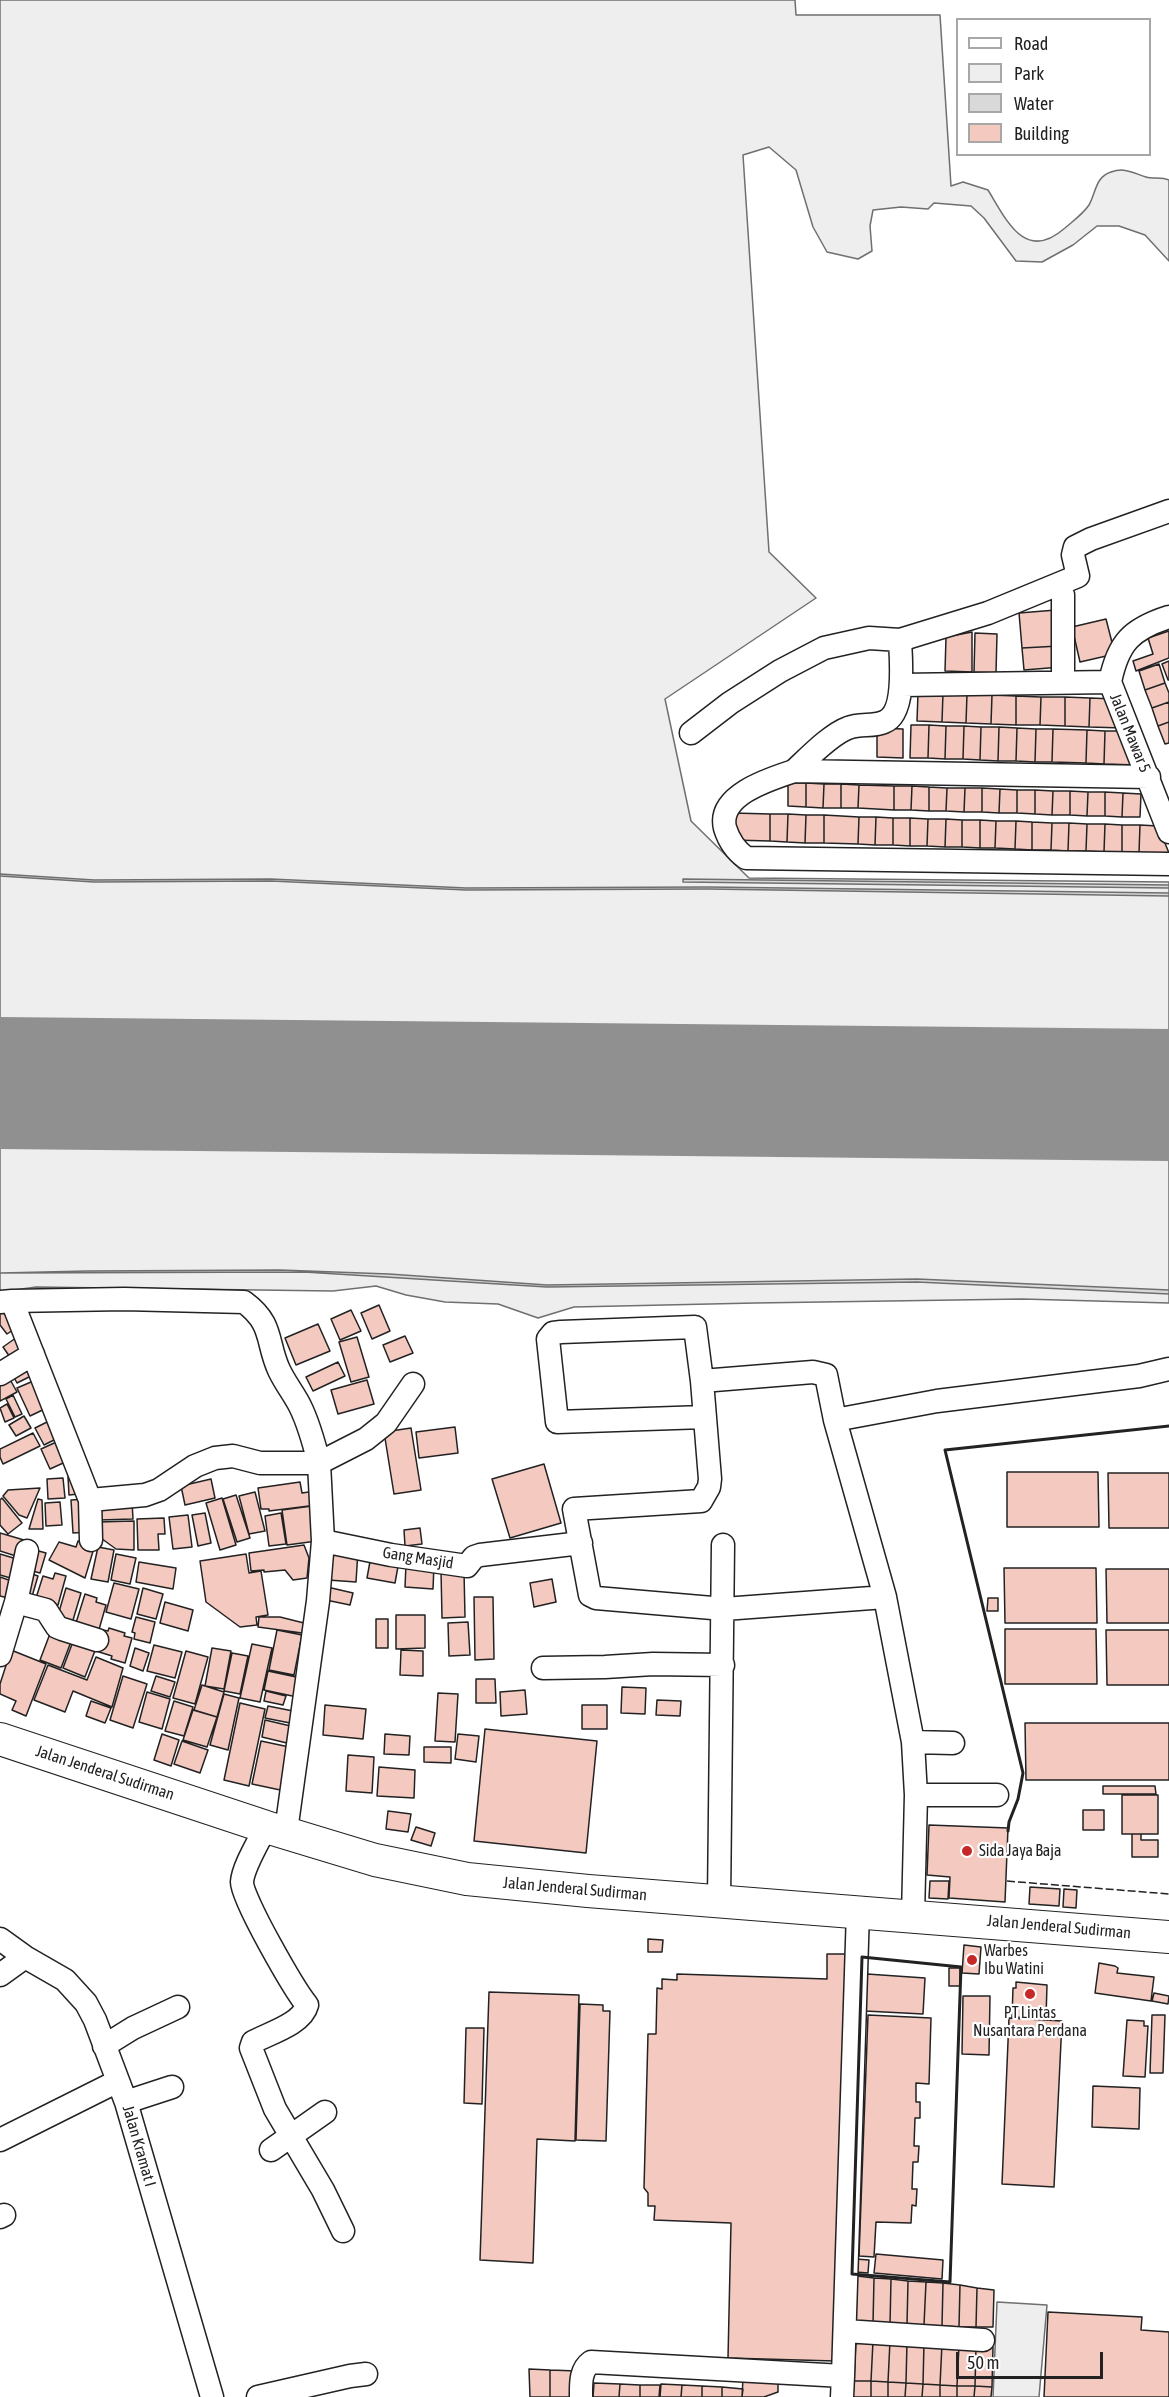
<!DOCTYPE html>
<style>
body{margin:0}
#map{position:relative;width:1169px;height:2397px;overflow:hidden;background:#fff;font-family:"Asap Condensed",sans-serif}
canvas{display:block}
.legend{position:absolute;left:956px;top:18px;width:195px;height:138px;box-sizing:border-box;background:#fff;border:2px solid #a7a7a7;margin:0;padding:8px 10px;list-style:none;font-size:18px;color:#222}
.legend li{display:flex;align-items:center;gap:12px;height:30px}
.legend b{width:30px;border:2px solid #a7a7a7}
.scale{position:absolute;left:956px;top:2352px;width:147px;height:27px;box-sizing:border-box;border:3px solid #222;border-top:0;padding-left:8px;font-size:18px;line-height:21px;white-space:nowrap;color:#222;-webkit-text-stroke:4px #fff;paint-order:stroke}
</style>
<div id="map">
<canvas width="1169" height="2397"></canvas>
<ul class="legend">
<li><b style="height:8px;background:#fff"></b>Road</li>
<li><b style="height:16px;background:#eee"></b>Park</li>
<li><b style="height:16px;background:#d9d9d9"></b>Water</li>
<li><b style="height:16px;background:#f3c9c0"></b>Building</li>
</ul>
<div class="scale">50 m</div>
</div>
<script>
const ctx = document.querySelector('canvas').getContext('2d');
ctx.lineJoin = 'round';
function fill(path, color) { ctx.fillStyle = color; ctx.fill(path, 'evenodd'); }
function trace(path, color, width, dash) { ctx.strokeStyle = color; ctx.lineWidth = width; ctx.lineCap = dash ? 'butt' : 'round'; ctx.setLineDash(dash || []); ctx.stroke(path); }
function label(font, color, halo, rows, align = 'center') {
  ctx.font = font + ' "Asap Condensed",sans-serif'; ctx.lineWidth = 4.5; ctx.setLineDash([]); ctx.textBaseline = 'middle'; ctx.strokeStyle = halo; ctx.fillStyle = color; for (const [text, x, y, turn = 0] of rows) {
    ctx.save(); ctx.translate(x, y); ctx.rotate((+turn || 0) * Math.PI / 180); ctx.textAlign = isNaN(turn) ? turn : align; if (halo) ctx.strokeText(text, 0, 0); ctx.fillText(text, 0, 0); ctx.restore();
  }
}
const green = new Path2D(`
 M0,0H795L796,15H940L951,186L963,182L988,190C1007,221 1025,263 1065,228C1073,221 1083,214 1089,205C1096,193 1095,177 1111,172C1125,167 1133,173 1146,177C1153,179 1162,177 1169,180V261L1145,235L1119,226H1097L1073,245L1042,262L1016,261L984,218L971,206L934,203L928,209L901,207L873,210L870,226L872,251L858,259L827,252L813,227L796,170L769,147L743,155L769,552L816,598L665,699L691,821L749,878L1169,882V1051L0,1039Z
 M0,1127L1169,1138V1303L1022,1299L755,1303L574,1307L538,1318L498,1304L445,1302L406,1295L376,1286L333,1291L36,1287L0,1292Z
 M997,2302L1047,2305L1039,2397H993Z`);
const water = new Path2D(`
 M0,874L94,880L271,879L466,888L708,887L1169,893V896L708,889L466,890L271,881L94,882L0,876Z
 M683,879L1169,885V888L683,882Z
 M280,1270L389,1274L547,1285L917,1279L1169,1290V1294L917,1282L547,1287L304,1272L0,1273L87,1271Z`);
const runway = new Path2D(`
 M0,1083L1169,1095`);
const building = new Path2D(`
 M1056,610L1059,646L1022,648L1019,613Z
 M1106,619L1115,654L1080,662L1072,627Z
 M1169,631V658L1136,671L1133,661L1153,654L1148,638Z
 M972,632V672L945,671L946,637Z
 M975,633L997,634L996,673L974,672Z
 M1059,646L1061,667L1024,670L1022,648Z
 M1169,661V680H1168L1162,664Z
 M1159,664L1165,683L1145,690L1139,671Z
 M1165,683L1169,693V702L1152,708L1145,690Z
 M918,693H943L942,722L917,721Z
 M943,693L967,694L966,723L942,722Z
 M967,694L992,695L991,724L966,723Z
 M992,695L1016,696V725L991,724Z
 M1016,696L1041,697L1040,725H1016Z
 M1041,697H1065V726L1040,725Z
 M1065,697L1090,698L1089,727L1065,726Z
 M1090,698L1115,699L1123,728L1089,727Z
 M1169,702V722L1158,726L1152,708Z
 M1169,722V743L1165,744L1158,726Z
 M911,725H929L928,758H910Z
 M929,725L946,726L945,759L928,758Z
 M946,726H964L963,759H945Z
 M964,726L981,727L980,760L963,759Z
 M981,727H999L998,761L980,760Z
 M999,727L1017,728L1016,761H998Z
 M877,728L903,729V758L877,757Z
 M1017,728L1036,729L1035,762L1016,761Z
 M1036,729H1053L1052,762H1035Z
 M1053,729L1087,730L1086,763L1052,762Z
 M1087,730L1105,731L1104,764L1086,763Z
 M1105,731H1126L1137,765L1104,764Z
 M788,783H806V807L788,806Z
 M806,783L824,784L823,808L806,807Z
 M824,784H841V808H823Z
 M841,784L859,785L858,808H841Z
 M859,785L894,786V810L858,808Z
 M894,786H912L911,810H894Z
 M912,786L929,787V811L911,810Z
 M929,787L947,788L946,811H929Z
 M947,788H965L964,812L946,811Z
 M965,788H982V812H964Z
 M982,788L1000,789L999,813L982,812Z
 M1000,789L1017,790V813H999Z
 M1017,790H1035V814L1017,813Z
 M1035,790L1053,791L1052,815L1035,814Z
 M1053,791H1070V815H1052Z
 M1070,791L1088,792L1087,816L1070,815Z
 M1088,792H1105V816H1087Z
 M1105,792L1123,793L1122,817L1105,816Z
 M1123,793L1141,794L1140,817H1122Z
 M733,813L770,814V841L732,840Z
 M770,814H788L787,842L770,841Z
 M788,814L806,815L805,843L787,842Z
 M806,815H824V843H805Z
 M824,815L859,817L858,844L824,843Z
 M859,817H876L875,845L858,844Z
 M876,817L893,818V845H875Z
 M893,818H910V846L893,845Z
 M910,818L928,819L927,846H910Z
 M928,819H946L945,847L927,846Z
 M946,819L962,820V847H945Z
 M962,820H980V848L962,847Z
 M980,820L996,821L995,848H980Z
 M996,821H1016L1015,849L995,848Z
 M1016,821L1032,822V850L1015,849Z
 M1032,822L1052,823L1051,850H1032Z
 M1052,823H1069L1068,851L1051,850Z
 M1069,823L1087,824L1086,851H1068Z
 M1087,824H1105L1104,852L1086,851Z
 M1105,824L1122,825V853L1104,852Z
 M1122,825H1140L1139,853H1122Z
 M1140,825L1158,826L1169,853H1139Z
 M379,1305L390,1331L372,1339L361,1313Z
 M5,1307L19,1326L7,1334L0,1325V1311Z
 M351,1310L361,1331L340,1340L331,1319Z
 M318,1324L330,1351L296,1365L285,1338Z
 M20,1335L29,1348L12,1360L3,1347Z
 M405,1336L413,1353L390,1362L383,1345Z
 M357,1337L369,1377L351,1382L339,1342Z
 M30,1360L37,1373L17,1383L10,1370Z
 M338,1362L345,1376L313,1391L306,1377Z
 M7,1374L17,1392L0,1401V1377Z
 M38,1379L51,1406L30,1416L17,1388Z
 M367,1380L374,1404L338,1414L331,1390Z
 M13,1395L22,1414L15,1417L6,1399Z
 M7,1404L14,1418L5,1422L0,1408Z
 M24,1416L31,1428L16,1436L9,1425Z
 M53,1419L62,1436L44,1445L35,1428Z
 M455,1427L458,1453L419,1458L416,1432Z
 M411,1428L421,1490L394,1494L384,1432Z
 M33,1433L40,1446L3,1464L0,1457V1449Z
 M63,1439L72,1459L50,1469L41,1449Z
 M544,1464L561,1523L510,1538L492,1479Z
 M1007,1472H1098L1099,1527H1007Z
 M1108,1473H1169V1528H1109Z
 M78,1476L79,1494L69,1495L68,1477Z
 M63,1478L65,1498L48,1499L47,1479Z
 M211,1479L215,1498L185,1505L181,1486Z
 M300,1482L302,1493L315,1491L317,1505L269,1511V1509H261L258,1488Z
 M40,1488L27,1518L19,1515L3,1496L8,1490Z
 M255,1492L265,1531L249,1534L239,1496Z
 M236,1495L250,1538L237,1542L223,1499Z
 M2,1498L22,1523L8,1534L0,1525V1500Z
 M222,1498L236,1545L220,1550L206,1503Z
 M38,1499L42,1500L43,1529H29Z
 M86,1499L88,1532L73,1533L71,1500Z
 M132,1501L133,1519L99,1520L98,1502Z
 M60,1502L62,1525L46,1526L45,1503Z
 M312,1506L317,1541L287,1545L282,1510Z
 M205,1513L211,1543L198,1546L192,1515Z
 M281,1513L286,1544L269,1546L265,1516Z
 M188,1515L192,1547L173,1549L169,1517Z
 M164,1518L165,1534H158L159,1550H138L137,1519Z
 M134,1521V1550L116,1549L98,1536V1522Z
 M420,1528L422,1544L405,1546L404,1530Z
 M0,1533L24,1540L19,1557L0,1551Z
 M78,1541L94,1548L85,1578L49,1560L59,1542L76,1547Z
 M304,1545L309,1558L307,1578L293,1580L285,1570L264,1572V1570L251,1571L249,1553Z
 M98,1547L114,1550L108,1582L91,1579Z
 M330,1549L358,1551L356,1582L328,1580Z
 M35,1550L46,1553L40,1573L29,1570Z
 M0,1554L20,1560L14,1579L0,1575Z
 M116,1554L136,1558L130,1584L111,1580Z
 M246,1554L249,1573L261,1571L268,1615L256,1617L257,1625L240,1627L206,1602L200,1561Z
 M371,1556L399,1561L395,1583L367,1578Z
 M139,1562L176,1568L173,1589L136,1582Z
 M406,1564L434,1565L433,1589L405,1587Z
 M1004,1568H1096L1097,1623H1005Z
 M1106,1569H1169V1623H1107Z
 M441,1571H464L465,1617L442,1618Z
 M29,1573L38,1576L31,1600L21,1597Z
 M55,1573L66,1576L58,1605L36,1598L43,1576L53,1579Z
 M0,1577L17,1583L12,1599L0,1596Z
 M552,1579L556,1602L534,1607L530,1583Z
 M114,1583L139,1589L131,1619L106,1612Z
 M323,1586L353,1593L350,1605L321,1599Z
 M66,1588L81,1593L71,1627L56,1622Z
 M143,1588L163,1594L156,1619L137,1614Z
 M85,1594L97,1598L96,1602L106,1605L98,1633L75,1626Z
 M474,1597H493L494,1659L475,1660Z
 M988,1598H998V1611H987Z
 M165,1602L193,1610L188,1631L160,1623Z
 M396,1615H425V1648L396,1649Z
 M136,1617L155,1622L150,1643L134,1639L135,1633L132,1632Z
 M259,1617H280L304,1623L302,1633L258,1627Z
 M376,1619H388V1648H376Z
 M468,1622L470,1655L449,1656L448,1623Z
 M109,1628L125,1633L124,1636L132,1638L125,1663L111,1659L112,1656L96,1651L103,1630L108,1631Z
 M1005,1629H1096L1097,1684H1005Z
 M277,1630L302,1635L294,1675L269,1670Z
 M1106,1630H1169V1685H1107Z
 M51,1631L72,1639L61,1668L40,1660Z
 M74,1639L96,1648L85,1677L63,1668Z
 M252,1644L272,1648L260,1702L240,1698Z
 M154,1645L182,1652L175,1678L147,1671Z
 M135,1648L149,1653L143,1671L130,1666Z
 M212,1648L231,1651L224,1689L205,1686Z
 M11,1650L46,1664L26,1716L12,1710L16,1701L0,1694V1684Z
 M401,1650L423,1651V1676L400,1675Z
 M186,1651L208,1657L195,1704L173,1698Z
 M232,1653L248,1656L240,1694L224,1691Z
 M96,1657L123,1668L112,1707L73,1691L65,1712L34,1700L48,1665L87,1680Z
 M268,1671L301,1678L297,1697L264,1690Z
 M123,1676L147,1684L133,1728L110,1720Z
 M156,1676L175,1682L170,1697L151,1691Z
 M476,1679H495L496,1703H476Z
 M202,1685L224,1692L217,1717L194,1710Z
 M622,1687L646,1688L645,1714L621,1713Z
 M525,1690L527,1714L501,1716L500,1692Z
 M266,1691L286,1696L283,1705L264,1701Z
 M147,1692L170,1699L162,1729L139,1722Z
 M438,1693L458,1694L455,1742L435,1741Z
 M224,1694L239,1698L228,1750L210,1745Z
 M657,1700L681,1701L680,1716L656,1715Z
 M91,1701L111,1708L105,1723L86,1716Z
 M174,1701L193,1707L184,1736L165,1731Z
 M240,1703L265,1709L249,1786L224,1780Z
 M325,1705L366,1709L363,1739L323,1735Z
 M582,1705H607V1729H582Z
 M268,1706L298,1712L295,1724L265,1718Z
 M193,1710L217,1717L207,1747L183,1740Z
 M265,1720L295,1727L291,1744L262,1737Z
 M1025,1723H1169V1780H1026Z
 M485,1729L597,1741L586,1853L474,1841Z
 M162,1734L179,1740L171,1766L154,1760Z
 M385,1734L410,1736L409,1755L384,1754Z
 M458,1734L479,1736L476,1762L455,1759Z
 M182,1741L208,1750L200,1773L174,1764Z
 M261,1741L294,1748L285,1791L252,1784Z
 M424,1747H451V1763L424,1762Z
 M348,1755L374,1757L372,1793L346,1791Z
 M379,1767L415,1770L414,1798L377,1796Z
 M1103,1786H1155L1156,1794H1103Z
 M1122,1795H1158V1834H1122Z
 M1083,1810H1104V1830H1083Z
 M388,1811L411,1814L408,1832L386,1829Z
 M929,1825L1008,1828L1005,1902L949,1898L950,1877L927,1875Z
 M416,1827L435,1833L431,1846L411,1840Z
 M1132,1834H1141V1840H1158V1857H1132Z
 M930,1881H949L948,1899L929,1898Z
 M1030,1887L1060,1889L1059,1906L1029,1904Z
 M1064,1889L1077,1890L1076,1908L1063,1907Z
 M648,1939L663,1940L662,1952H648Z
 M964,1945L981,1947L979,1974L962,1973Z
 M827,1954H846L835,2361L728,2358L731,2223L654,2220L655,2206H648V2193L644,2188L648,2034H656L657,1988L662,1989V1979L677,1980V1974L827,1979Z
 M1099,1963L1115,1966L1118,1968L1117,1973L1154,1977L1151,2001L1095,1993Z
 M949,1968H960V1986H949Z
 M867,1974L925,1978L923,2014L865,2011Z
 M1016,1982L1047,1985L1046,2018L1012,2017L1013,1988H1016Z
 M489,1992L579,1995L575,2141L537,2139L533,2263L480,2260Z
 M1154,1993L1169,1996L1168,2004L1152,2001Z
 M963,1996H990L989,2055L962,2054Z
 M580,2004L603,2005V2011H610L606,2141L576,2140Z
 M868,2015L931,2018L929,2084L916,2083V2102H920V2118H915L914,2146H919L918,2162H913L912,2189H917L916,2206L912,2205L911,2223L876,2222L874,2257L859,2256Z
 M1152,2015H1165L1163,2073H1150Z
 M1009,2018L1062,2021L1054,2187L1002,2184Z
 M1127,2020L1144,2021V2026H1148L1145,2077L1123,2076Z
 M466,2028H484L482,2104L464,2103Z
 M1093,2086L1140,2088L1139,2129L1092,2127Z
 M876,2254L943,2260L942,2279L874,2273Z
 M856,2259L869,2260L868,2273L855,2272Z
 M857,2276L874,2278L873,2324L856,2323Z
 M874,2278L891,2279L890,2325L873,2324Z
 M891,2279L908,2281L907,2325H890Z
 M908,2281L926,2282L924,2325H907Z
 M926,2282L943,2283L942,2326L924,2325Z
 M943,2283L960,2285L959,2327L942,2326Z
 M960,2285L977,2288L976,2327H959Z
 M977,2288L994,2290L993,2327H976Z
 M1048,2312L1142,2317L1141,2330L1169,2332V2397H1044Z
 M856,2340L873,2341L871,2381H854Z
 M873,2341H890L888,2382L871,2381Z
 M890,2341L907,2342L906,2383L888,2382Z
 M907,2342L924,2343L923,2384L906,2383Z
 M924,2343L942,2344L940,2385L923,2384Z
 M942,2344L959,2345L957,2386L940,2385Z
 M959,2345L976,2346L975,2386H957Z
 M976,2346L993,2347L992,2387L975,2386Z
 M529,2369L550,2370V2397H530Z
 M550,2370L577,2371V2397H550Z
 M743,2378L778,2381V2392L764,2397H742Z
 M854,2381H871V2397H853Z
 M871,2381L888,2382V2397H871Z
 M888,2382L906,2383L905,2397H888Z
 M594,2383L620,2384L619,2397H593Z
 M906,2383L923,2384L922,2397H905Z
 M620,2384L640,2385V2397H619Z
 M661,2384L682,2385L681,2397H660Z
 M923,2384L940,2385V2397H922Z
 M640,2385H660L659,2397H640Z
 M682,2385L702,2386V2397H681Z
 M940,2385L957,2386V2397H940Z
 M702,2386L722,2387V2397H702Z
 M957,2386H975L974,2397H957Z
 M975,2386L992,2387L991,2397H974Z
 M722,2387L743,2389L742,2397H722Z`);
const minor = new Path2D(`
 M1063,595V681
 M1169,617C1131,629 1118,643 1110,682L1169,832
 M902,685L1110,682
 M691,733L730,703L780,671L824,648L869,638L900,640L988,613L1078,576L1073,555L1075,547L1091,539L1169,511
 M794,771C808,758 831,734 848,728C860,723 873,727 884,722C906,714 901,659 900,640
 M1149,777L794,771C770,779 717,795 725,828C729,841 735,850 746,858L1169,864
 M12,1301L124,1299L244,1302C274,1324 266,1342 279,1370C285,1383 294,1394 300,1406C309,1424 314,1443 319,1463L366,1439L386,1423L413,1384
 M0,1302L12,1301L90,1500L91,1540
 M0,1374L33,1354
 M702,1381L710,1479L709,1487L701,1501L574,1509L590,1595L596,1598L724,1609L885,1597
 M704,1417L557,1422L548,1339L553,1333L561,1332L695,1327L702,1381L813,1372L826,1375L835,1420L885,1597L913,1742L916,1795L913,1915
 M835,1420L937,1401L1139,1376L1169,1369
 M90,1500L145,1495L159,1490L195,1466L215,1458L233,1456L260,1463H319L323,1541L318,1601L286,1831
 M323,1541L391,1555L467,1566L474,1557L480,1555L581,1543
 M16,1602L46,1610L57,1627L62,1629L97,1640
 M0,1655L16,1602L27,1551
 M543,1668L605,1667L653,1664L723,1665
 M913,1742L953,1743
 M916,1795H997
 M266,1827C259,1841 243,1867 242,1882C242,1899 294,1989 307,2005C302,2024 270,2033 253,2042L251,2048L275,2109L323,2190L343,2231
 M719,1901L723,1545
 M0,1939L25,1957L65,1980L86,2003L95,2020L126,2102L212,2397
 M0,1975L25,1957
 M104,2046L133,2028L178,2007
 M126,2102L172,2087
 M0,2140L118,2081
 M271,2150L325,2112
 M0,2217L4,2215
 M845,2331L983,2340
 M258,2397L350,2376L366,2374
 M581,2397C581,2384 580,2370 591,2362L843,2376L858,1911
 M842,2397L843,2376`);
const highway = new Path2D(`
 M0,1739L266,1827L375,1860L467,1879L588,1891L1169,1937`);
const fence = new Path2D(`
 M1007,1881L1169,1894`);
const wall = new Path2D(`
 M1008,1831L1009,1822L1018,1799L1023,1773L945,1450L1169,1426
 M862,1957L961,1967L950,2282L852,2274Z`);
const markers = [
 [967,1851,6,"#c62828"],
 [972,1960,6,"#c62828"],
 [1030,1994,6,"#c62828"]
];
const streetNames = [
 ["Jalan Mawar 5",1130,733,68],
 ["Gang Masjid",418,1558,9],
 ["Jalan Jenderal Sudirman",105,1773,18],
 ["Jalan Jenderal Sudirman",575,1889,5],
 ["Jalan Jenderal Sudirman",1059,1927,5],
 ["Jalan Kramat I",139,2146,74]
];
const poiNames = [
 ["Sida Jaya Baja",979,1851],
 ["Warbes",984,1951],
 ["Ibu Watini",984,1969],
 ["PT Lintas",1030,2013,"center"],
 ["Nusantara Perdana",1030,2031,"center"]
];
fill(green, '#eee');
trace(green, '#6f6f6f', 1.5);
fill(water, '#d9d9d9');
trace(water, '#6f6f6f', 1.5);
trace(runway, '#909090', 132);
fill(building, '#f3c9c0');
trace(building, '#222', 1.5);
trace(minor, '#222', 25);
trace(highway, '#222', 34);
trace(minor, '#fff', 22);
trace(highway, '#fff', 32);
trace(fence, '#222', 1.5, [8, 3]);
trace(wall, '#222', 3);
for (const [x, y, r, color] of markers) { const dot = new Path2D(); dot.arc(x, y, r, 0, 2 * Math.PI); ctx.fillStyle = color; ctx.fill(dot); trace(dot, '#fff', 2); }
label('16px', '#222', '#fff', streetNames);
label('16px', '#222', '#fff', poiNames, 'left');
</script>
